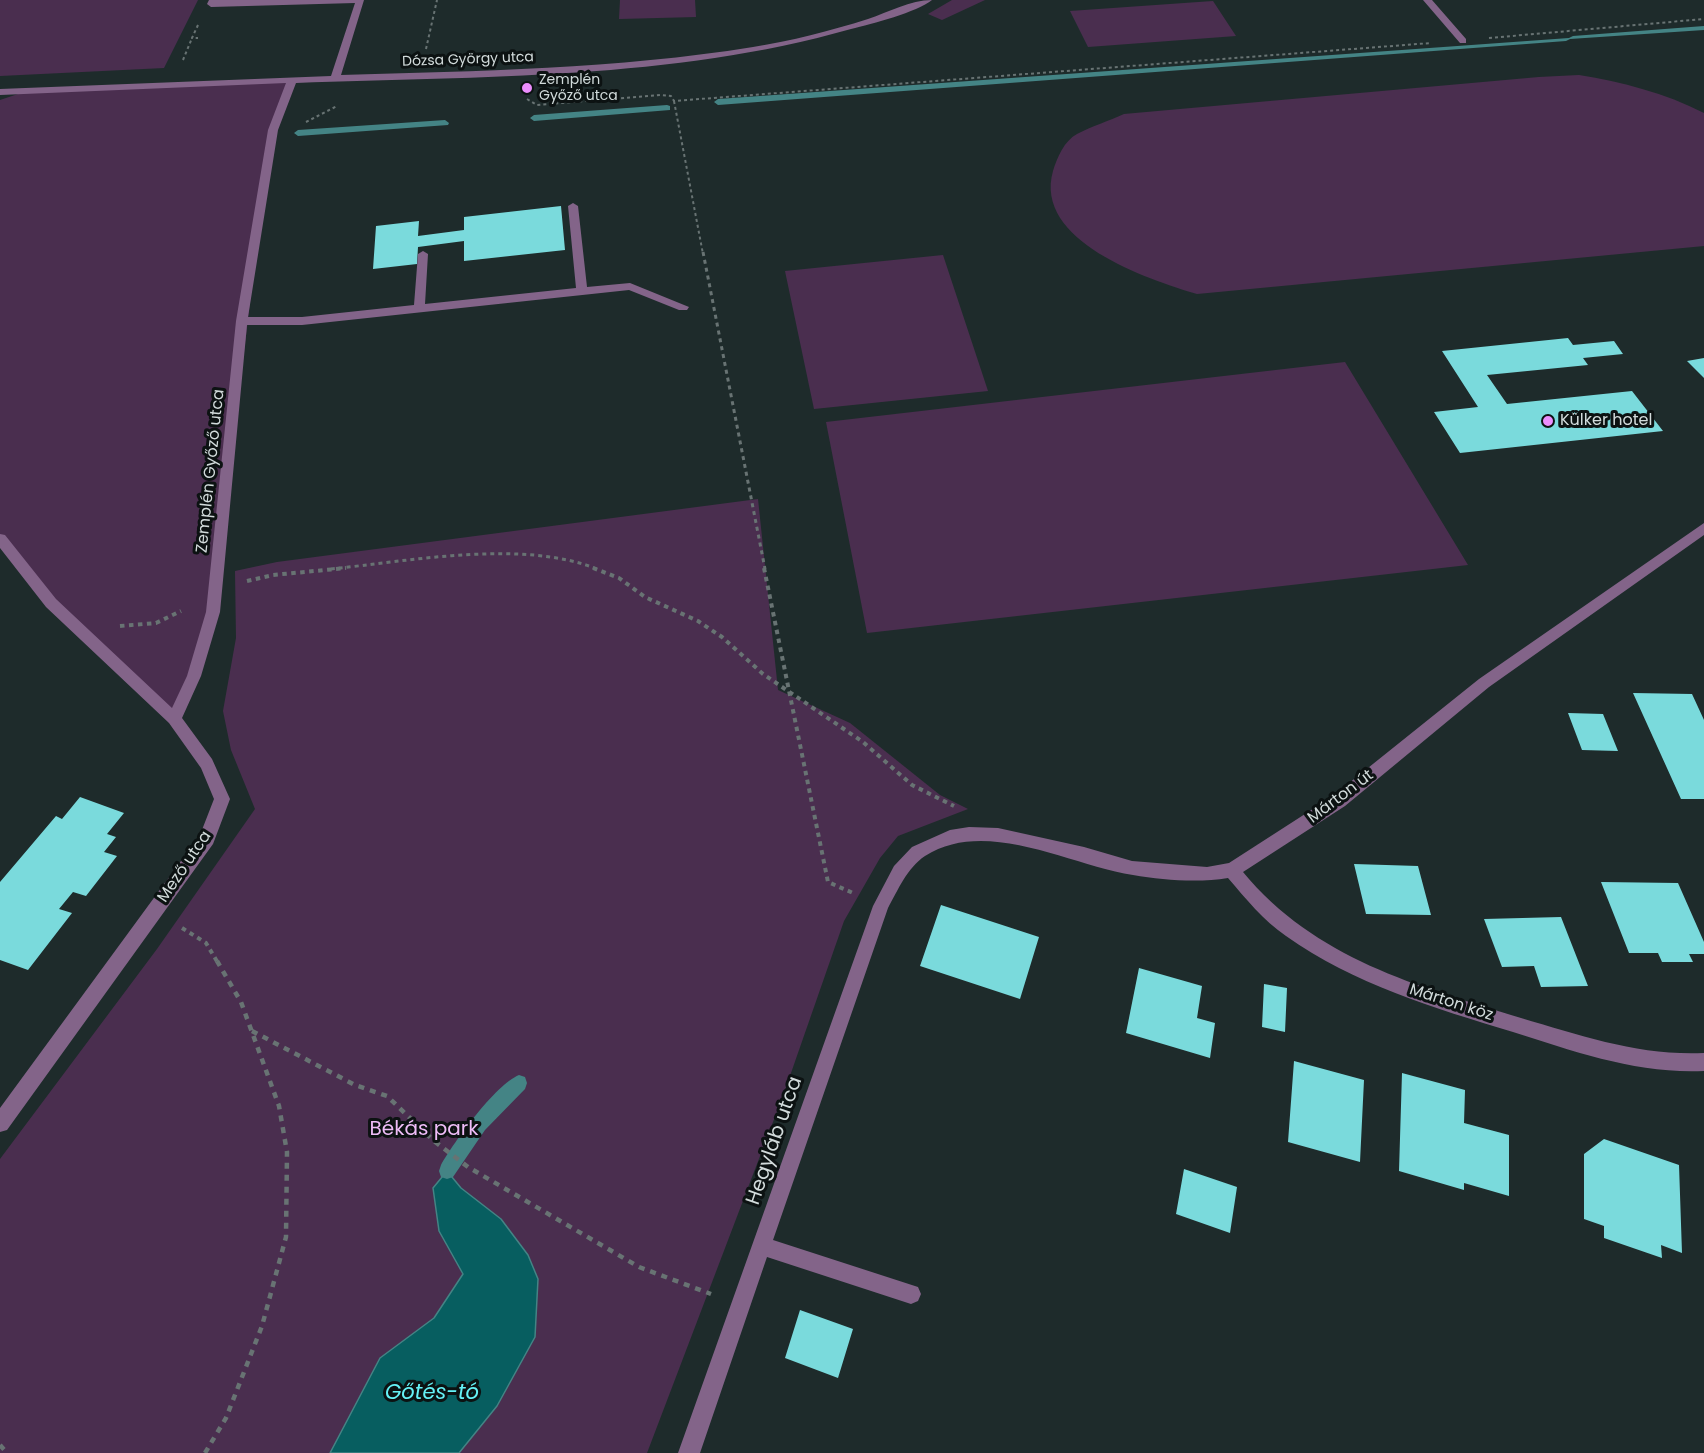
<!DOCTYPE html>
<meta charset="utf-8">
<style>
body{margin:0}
canvas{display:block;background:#1e2b2b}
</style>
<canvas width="1704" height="1453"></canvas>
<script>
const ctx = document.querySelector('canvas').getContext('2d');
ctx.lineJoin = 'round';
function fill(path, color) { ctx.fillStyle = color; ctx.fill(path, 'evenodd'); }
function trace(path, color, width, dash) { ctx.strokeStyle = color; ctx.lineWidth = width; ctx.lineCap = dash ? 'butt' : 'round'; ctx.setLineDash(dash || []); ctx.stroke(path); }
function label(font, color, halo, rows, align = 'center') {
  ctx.font = font + ' Poppins,sans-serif'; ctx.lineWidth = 6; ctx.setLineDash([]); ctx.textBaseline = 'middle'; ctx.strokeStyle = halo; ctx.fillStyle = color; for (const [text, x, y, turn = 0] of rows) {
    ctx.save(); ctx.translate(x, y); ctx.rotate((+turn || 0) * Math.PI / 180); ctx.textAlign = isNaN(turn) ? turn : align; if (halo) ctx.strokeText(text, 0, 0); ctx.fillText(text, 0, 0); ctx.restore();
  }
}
const green = new Path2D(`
 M0,0H198L164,68L0,76Z
 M620,0H695L696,17L619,19Z
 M952,0H985L942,20L928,14Z
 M1213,1L1236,36L1088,47L1070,11Z
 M1579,75C1622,82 1665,93 1704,113V246L1197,294C1147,279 1033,241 1053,171C1057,158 1064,141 1077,134C1092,126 1109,121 1124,114L1539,77Z
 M291,81L267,160L213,612L174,717L89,638L0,537V100L33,89Z
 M943,255L988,391L814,409L785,271Z
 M1345,362L1468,565L867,633L826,422Z
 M758,499L778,690L850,723L940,795L968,809L898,836L880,858L844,921L784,1093L647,1453H0V1159L157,949L255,809L231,750L223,711L236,638L235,571L277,562Z`);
const water = new Path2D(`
 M447,1171L461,1188L501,1219L528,1255L538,1279L535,1337L497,1406L459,1453H330L380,1358L434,1318L463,1274L439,1231L433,1188Z`);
const stream = new Path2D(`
 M1704,26V30L1570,39L1566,41L718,105L714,102L718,99L1569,38L1573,36Z
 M667,105L670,106V110L534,121L530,118L534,115Z
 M445,120L449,123L448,125L298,136L294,133L298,130Z
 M519,1075L525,1077L527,1083L525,1089L485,1130L453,1177L447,1179L441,1177L439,1171L441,1165C454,1142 495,1085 519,1075Z`);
const building = new Path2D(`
 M561,206L565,250L464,261V241L418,247L417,264L373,269L376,226L419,221L418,236L464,230V217Z
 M1568,338L1573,345L1614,341L1623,354L1583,358L1588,365L1487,375L1507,404L1632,391L1663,431L1460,453L1434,412L1478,407L1442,351Z
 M1704,358V378L1687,361Z
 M1633,693L1692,694L1704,720V799H1681Z
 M1568,713L1603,714L1618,751L1582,750Z
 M80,797L124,813L107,834L116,837L104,852L117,856L86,896L73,892L59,909L72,913L28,970L0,960V882L56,816L62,819Z
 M1354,864L1418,866L1431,915L1366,914Z
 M1601,882L1678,883L1704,942V954H1689L1693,962H1662L1658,953H1629Z
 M941,905L1039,937L1020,999L920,966Z
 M1561,917L1588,986L1541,987L1534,966L1502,967L1484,919Z
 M1139,968L1202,986L1197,1018L1215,1023L1210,1058L1126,1033Z
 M1264,984L1287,988L1285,1032L1262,1027Z
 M1294,1061L1364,1080L1360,1162L1288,1142Z
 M1402,1073L1465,1090L1464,1123L1509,1135V1196L1464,1183V1190L1399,1171Z
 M1604,1139L1679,1165L1682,1253L1661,1245L1662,1258L1604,1238V1226L1584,1219V1154Z
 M1184,1169L1237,1187L1230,1233L1176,1214Z
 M800,1310L853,1329L838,1378L785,1358Z`);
const pathFar3 = new Path2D(`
 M198,25L192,38H198
 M1489,38L1704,19
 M426,49L437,0
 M183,60L192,38
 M527,99L537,105L660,95L671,96L674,101L1431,43
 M674,101L703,254
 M306,122L337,106`);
const pathFar2 = new Path2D(`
 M703,252L765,569
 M331,569C410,561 523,539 597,569`);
const pathFar1 = new Path2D(`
 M593,568L619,578L645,597L698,621L722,637L763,674L863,742L912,785L954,806
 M764,568L828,882L853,893
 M247,581L273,575L346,568
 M120,626L156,623L181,611
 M182,928L206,943L218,963`);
const path = new Path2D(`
 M252,1031L355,1085L387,1096L434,1141L468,1167L639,1267L711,1294
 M0,1445L7,1453
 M205,1453L226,1418L262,1326L286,1237L287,1152L279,1106L241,1002L217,961`);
const minor = new Path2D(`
 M209,0H364L341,75C478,71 617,69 753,47C791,41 830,31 868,19C889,12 910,0 932,0C917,12 872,24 851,29C672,80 481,76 296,83L278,130L248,317H302L414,305L418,254L423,251L428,254L425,304L576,288L568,206L573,203L578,206L587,287L630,283L689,307L687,310H679L629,290L302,325H247L220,612L201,676L182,718L212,759L230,799L213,844L7,1130L0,1132V1108L200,835L214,799L201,768L169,723L46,607L0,548V534L5,535L56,599L172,708L187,676L206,612L236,321L268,130L286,83L0,95V89L331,76L355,3L211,7L207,4Z
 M1423,0H1432L1466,39V43H1460Z
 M1704,523V535L1489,687L1345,806L1243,872C1315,959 1417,986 1521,1018C1582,1036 1640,1056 1704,1053V1071C1637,1074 1576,1052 1513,1032C1434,1008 1354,984 1286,936C1263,920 1246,899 1228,878C1198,883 1163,880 1133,875C1069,865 986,817 925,856C907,868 898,890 888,908L773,1240L918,1287L921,1294L918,1301L911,1304L767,1257L700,1453H678L873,906L894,866L912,847L950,830L969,827L998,828L1084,847L1132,861L1207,867L1229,863L1333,796L1479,679Z`);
const markers = [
 [527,88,6,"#eb8dfc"],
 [1548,421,6,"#eb8dfc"]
];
const farStreetnames = [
 ["Dózsa György utca",468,60,-2]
];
const farPoinames = [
 ["Zemplén",539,80],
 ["Győző utca",539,96]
];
const poiNames = [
 ["Külker hotel",1560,421]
];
const streetNames = [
 ["Zemplén Győző utca",211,471,-84],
 ["Márton út",1341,797,-37],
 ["Mező utca",185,867,-56],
 ["Márton köz",1451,1003,18]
];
const nearParknames = [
 ["Békás park",424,1130]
];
const nearStreetnames = [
 ["Hegyláb utca",775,1141,-71]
];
const nearWaternames = [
 ["Gőtés-tó",432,1394]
];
fill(green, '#4a2e4f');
fill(water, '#075e60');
trace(water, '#448485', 1.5);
fill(stream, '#448485');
fill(building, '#7adadc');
trace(pathFar3, '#687373', 2, [3, 3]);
trace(pathFar2, '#687373', 3, [4, 4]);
trace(pathFar1, '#687373', 4, [4.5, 4.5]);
trace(path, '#687373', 4.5, [6, 6]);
fill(minor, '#836489');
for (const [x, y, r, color] of markers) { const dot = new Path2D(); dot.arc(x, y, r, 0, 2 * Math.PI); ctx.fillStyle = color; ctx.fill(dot); trace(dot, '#0c1212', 2); }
label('14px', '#d2dbdb', '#0c1212', farStreetnames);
label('14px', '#d2dbdb', '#0c1212', farPoinames, 'left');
label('16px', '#d2dbdb', '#0c1212', poiNames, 'left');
label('16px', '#d2dbdb', '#0c1212', streetNames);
label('20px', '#eebcf7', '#0c1212', nearParknames);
label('20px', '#d2dbdb', '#0c1212', nearStreetnames);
label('italic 21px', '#65f2f6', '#0c1212', nearWaternames);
</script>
